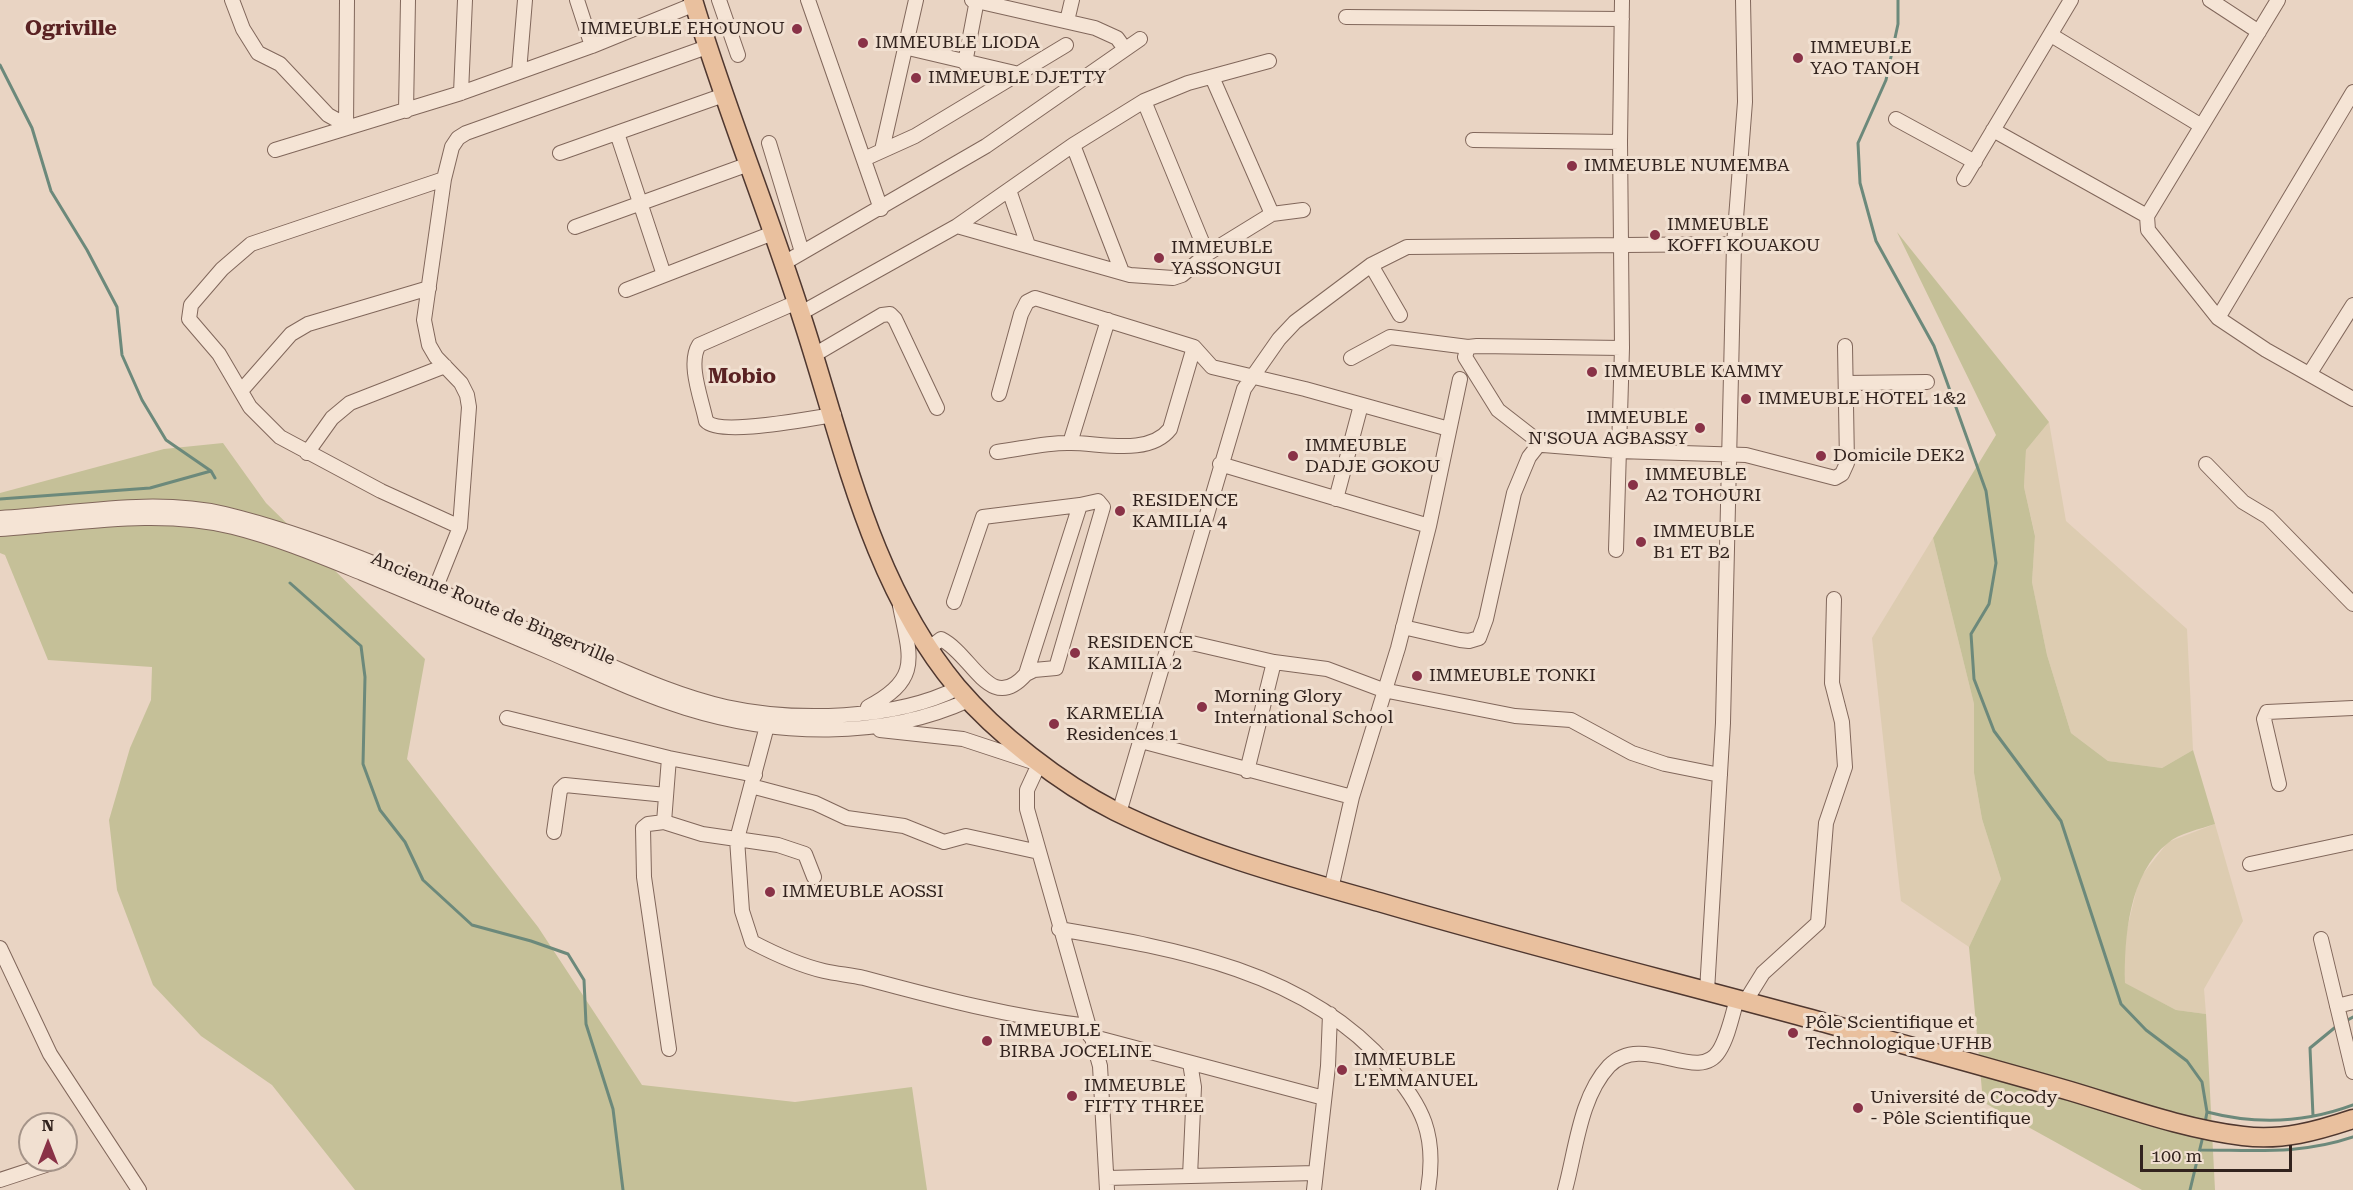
<!DOCTYPE html>
<meta charset="utf-8">
<style>
body{margin:0}
#map{position:relative;width:2353px;height:1190px;overflow:hidden;background:#e9d4c3;font-family:"Roboto Serif",serif}
canvas{display:block}
.north{position:absolute;left:18px;top:1112px;width:60px;height:60px;box-sizing:border-box;background:#f1e0d1;border:2px solid #a59489;border-radius:50%;rotate:0deg;font-size:16px;font-weight:700;line-height:24px;text-align:center;color:#32231e}
.north::after{content:'';display:block;margin:auto;width:21px;height:27px;background:#893247;clip-path:polygon(50% 0,100% 100%,50% 72%,0 100%)}
.scale{position:absolute;left:2140px;top:1145px;width:152px;height:27px;box-sizing:border-box;border:3px solid #32231e;border-top:0;padding-left:8px;font-size:18px;line-height:21px;white-space:nowrap;color:#32231e;-webkit-text-stroke:4px #f1e0d1;paint-order:stroke}
</style>
<div id="map">
<canvas width="2353" height="1190"></canvas>
<div class="north">N</div>
<div class="scale">100 m</div>
</div>
<script>
const ctx = document.querySelector('canvas').getContext('2d');
ctx.lineJoin = 'round';
function fill(path, color) { ctx.fillStyle = color; ctx.fill(path, 'evenodd'); }
function trace(path, color, width, dash) { ctx.strokeStyle = color; ctx.lineWidth = width; ctx.lineCap = dash ? 'butt' : 'round'; ctx.setLineDash(dash || []); ctx.stroke(path); }
function label(font, color, halo, rows, align = 'center') {
  ctx.font = font + ' "Roboto Serif",serif'; ctx.lineWidth = 6; ctx.setLineDash([]); ctx.textBaseline = 'middle'; ctx.strokeStyle = halo; ctx.fillStyle = color; for (const [text, x, y, turn = 0] of rows) {
    ctx.save(); ctx.translate(x, y); ctx.rotate((+turn || 0) * Math.PI / 180); ctx.textAlign = isNaN(turn) ? turn : align; if (halo) ctx.strokeText(text, 0, 0); ctx.fillText(text, 0, 0); ctx.restore();
  }
}
const farmland = new Path2D(`
 M2049,422L2066,521L2187,629L2193,750L2162,768L2108,761L2071,733L2047,655L2032,582L2035,535L2024,487L2026,450Z
 M1933,538L1974,704V773L1982,819L2001,879L1969,947L1901,901L1872,638Z
 M2215,824L2243,921L2204,989L2206,1014L2176,1010L2125,984L2124,942L2139,879L2168,842Z`);
const green = new Path2D(`
 M1897,232L2049,422L2026,450L2024,487L2035,536L2032,582L2047,655L2071,733L2108,761L2162,768L2193,750L2215,824C2201,829 2179,833 2168,843C2129,873 2124,938 2125,983L2176,1010L2206,1014L2215,1190H2142L1983,1102L1969,947L2001,879L1982,819L1974,773V704L1933,538L1996,435Z
 M223,443L266,503L425,659L407,759L538,927L642,1085L795,1102L912,1087L927,1190H355L272,1085L201,1036L153,985L117,890L109,820L130,748L151,700L152,667L48,660L5,555L0,553V493L164,449Z`);
const stream = new Path2D(`
 M1898,0V24L1886,80L1858,143L1860,183L1876,241L1934,346L1986,491L1996,563L1989,604L1971,634L1974,679L1994,731L2061,821L2121,1004L2146,1030L2187,1061L2202,1082L2207,1112L2205,1123
 M0,65L32,128L51,191L87,250L117,307L122,355L142,400L166,440L211,471
 M0,499L150,488L211,471L215,478
 M290,583L361,646L365,677L363,764L380,810L405,842L423,880L472,925L531,941L568,954L584,980L586,1024L613,1109L623,1190
 M2344,1022L2353,1017
 M2207,1112C2257,1125 2305,1123 2353,1105
 M2313,1116L2310,1048L2338,1025
 M2201,1150C2255,1150 2300,1155 2353,1137
 M2190,1190L2203,1136`);
const minor = new Path2D(`
 M232,0L243,29L258,53L280,64L328,115L346,125
 M577,0L592,46
 M719,0L738,55
 M808,0L881,209
 M972,0L1095,28L1117,38L1125,49
 M2210,0L2259,32
 M2278,0L2147,216L2148,230L2218,318L2266,350L2353,399
 M1346,17L1622,19
 M1067,21L1072,0
 M2051,35L2200,125
 M904,47L1019,74
 M965,63L977,0
 M519,72L525,0
 M1212,77L1272,214
 M461,93L465,0
 M1144,101L1207,254
 M406,111L408,0
 M1896,119L1975,162
 M346,128L347,0
 M1993,130L2147,216
 M617,133L664,275
 M1473,140L1620,142
 M769,143L802,252
 M1073,145L1122,272
 M275,150L461,93L592,46L695,4
 M882,150L916,0
 M560,153L724,95
 M864,159L915,136L1066,45
 M444,179L251,244L222,269L197,298L191,305L189,319L219,354L250,407L280,437L381,491L460,527
 M1964,179L2071,0
 M1009,190L1028,245
 M957,226L1130,275L1173,278L1182,275L1207,254L1272,214L1303,210
 M575,227L749,164
 M784,263L986,146L1140,39
 M1371,265L1400,315
 M626,290L773,233
 M797,302L699,345C687,364 702,400 706,421C720,437 811,418 834,415
 M801,313L957,226L1073,145L1144,101L1188,83L1269,61
 M2218,318L2353,92
 M1622,348L1477,346L1468,347L1465,357L1498,410L1543,445L1618,451L1746,455L1835,478L1842,474L1847,463L1845,346
 M814,355L882,315L890,314L895,319L937,408
 M1351,358L1390,337L1468,347
 M2310,373L2353,305
 M1846,383L1927,382
 M241,391L291,334L308,324L429,288
 M999,394L1021,314L1027,302L1035,298L1194,347L1212,367L1305,389L1449,429
 M1070,443L1108,320
 M997,452C1021,449 1047,442 1071,443C1101,443 1149,456 1170,429L1194,347
 M307,453L332,418L350,403L445,366
 M1220,464L1429,526
 M2206,464L2243,502L2268,517L2353,604
 M1336,499L1361,405
 M0,518C74,514 152,497 225,514C348,544 464,604 581,653C628,673 676,696 726,707C795,722 895,720 958,688
 M0,529C76,524 158,508 233,527C277,538 320,556 362,573C423,598 484,624 545,650C591,670 637,693 686,708C776,736 882,740 969,700
 M1616,550L1622,348L1620,142L1622,0
 M432,597L460,527L469,407L467,395L461,383L436,357L429,345L424,320L444,179L452,147L458,138L466,133L707,47
 M1403,627L1460,640L1469,641L1479,638L1486,619L1514,493L1529,457L1540,443
 M1170,638L1274,662L1327,669L1383,690L1515,716L1571,720L1632,753L1665,764L1720,775
 M928,649L941,639C973,655 990,715 1026,674L1080,505L983,517L954,602
 M1026,674L1034,670L1056,668L1103,507L1098,501L1080,505
 M868,707C922,679 910,657 900,606
 M507,718L669,758L755,775
 M767,726L737,839L742,911L752,942C775,954 798,965 824,971C837,974 851,975 864,978C938,998 1011,1017 1088,1026
 M880,730L963,739L1039,764L1027,790V809L1100,1066L1107,1190
 M1141,741L1352,797
 M1247,771L1274,662
 M2279,784L2264,719L2267,712L2353,708
 M751,786L815,803L847,818L904,826L944,842L966,836L1039,852
 M1119,813L1244,389L1279,339L1295,322L1371,265L1407,247L1734,244
 M664,822L669,758
 M554,832L560,790L565,785L666,795
 M2250,864L2353,842
 M1331,889L1352,797L1398,648L1429,526L1460,379
 M1059,929C1177,949 1306,971 1388,1066C1423,1106 1437,1135 1428,1190
 M2321,939L2353,1072
 M0,948L50,1054L139,1190
 M1707,991L1723,723L1734,244L1745,102L1743,0
 M1745,1002L1763,973L1818,923L1826,823L1845,767L1842,722L1832,683L1834,599
 M2337,1006L2353,1002
 M1090,1036L1324,1098
 M669,1049L644,877L643,828L648,824L664,822L702,834L778,845L805,854L814,877
 M1190,1063L1194,1087L1190,1176
 M1107,1178L1316,1173
 M0,1180L61,1160
 M1314,1190L1328,1066L1330,1014
 M1565,1190C1576,1150 1580,1097 1609,1066C1643,1031 1698,1085 1719,1051C1728,1037 1732,1016 1737,999`);
const major = new Path2D(`
 M693,0C725,107 768,211 802,318C843,443 870,583 957,687C997,734 1060,783 1115,811C1198,852 1290,877 1379,902C1522,944 1667,980 1811,1019C1898,1043 1984,1066 2070,1091C2127,1108 2184,1129 2243,1136C2282,1141 2317,1131 2353,1119`);
const markers = [
 [797,29,6,"#893247"],
 [863,43,6,"#893247"],
 [1798,58,6,"#893247"],
 [916,78,6,"#893247"],
 [1572,166,6,"#893247"],
 [1655,235,6,"#893247"],
 [1159,258,6,"#893247"],
 [1592,372,6,"#893247"],
 [1746,399,6,"#893247"],
 [1700,428,6,"#893247"],
 [1293,456,6,"#893247"],
 [1821,456,6,"#893247"],
 [1633,485,6,"#893247"],
 [1120,511,6,"#893247"],
 [1641,542,6,"#893247"],
 [1075,653,6,"#893247"],
 [1417,676,6,"#893247"],
 [1202,707,6,"#893247"],
 [1054,724,6,"#893247"],
 [770,892,6,"#893247"],
 [1793,1033,6,"#893247"],
 [987,1041,6,"#893247"],
 [1342,1070,6,"#893247"],
 [1072,1096,6,"#893247"],
 [1858,1108,6,"#893247"]
];
const poiNames = [
 ["IMMEUBLE EHOUNOU",785,29,"right"],
 ["IMMEUBLE LIODA",875,43],
 ["IMMEUBLE",1810,48],
 ["YAO TANOH",1810,69],
 ["IMMEUBLE DJETTY",928,78],
 ["IMMEUBLE NUMEMBA",1584,166],
 ["IMMEUBLE",1667,225],
 ["KOFFI KOUAKOU",1667,246],
 ["IMMEUBLE",1171,248],
 ["YASSONGUI",1171,269],
 ["IMMEUBLE KAMMY",1604,372],
 ["IMMEUBLE HOTEL 1&2",1758,399],
 ["IMMEUBLE",1688,418,"right"],
 ["N'SOUA AGBASSY",1688,439,"right"],
 ["IMMEUBLE",1305,446],
 ["DADJE GOKOU",1305,467],
 ["Domicile DEK2",1833,456],
 ["IMMEUBLE",1645,475],
 ["A2 TOHOURI",1645,496],
 ["RESIDENCE",1132,501],
 ["KAMILIA 4",1132,522],
 ["IMMEUBLE",1653,532],
 ["B1 ET B2",1653,553],
 ["RESIDENCE",1087,643],
 ["KAMILIA 2",1087,664],
 ["IMMEUBLE TONKI",1429,676],
 ["Morning Glory",1214,697],
 ["International School",1214,718],
 ["KARMELIA",1066,714],
 ["Residences 1",1066,735],
 ["IMMEUBLE AOSSI",782,892],
 ["Pôle Scientifique et",1805,1023],
 ["Technologique UFHB",1805,1044],
 ["IMMEUBLE",999,1031],
 ["BIRBA JOCELINE",999,1052],
 ["IMMEUBLE",1354,1060],
 ["L'EMMANUEL",1354,1081],
 ["IMMEUBLE",1084,1086],
 ["FIFTY THREE",1084,1107],
 ["Université de Cocody",1870,1098],
 ["- Pôle Scientifique",1870,1119]
];
const streetNames = [
 ["Ancienne Route de Bingerville",493,609,23]
];
const quarterNames = [
 ["Ogriville",71,29],
 ["Mobio",742,377]
];
fill(farmland, '#ddccb1');
fill(green, '#c5c098');
trace(stream, '#6c897b', 3);
trace(minor, '#81675b', 16);
trace(major, '#4f372f', 21);
trace(minor, '#f5e4d5', 14);
trace(major, '#e9c09e', 18);
for (const [x, y, r, color] of markers) { const dot = new Path2D(); dot.arc(x, y, r, 0, 2 * Math.PI); ctx.fillStyle = color; ctx.fill(dot); trace(dot, '#f1e0d1', 2); }
label('18px', '#32231e', '#f1e0d1', poiNames, 'left');
label('18px', '#32231e', '#f1e0d1', streetNames);
label('bold 21px', '#5a2223', '#f1e0d1', quarterNames);
</script>
